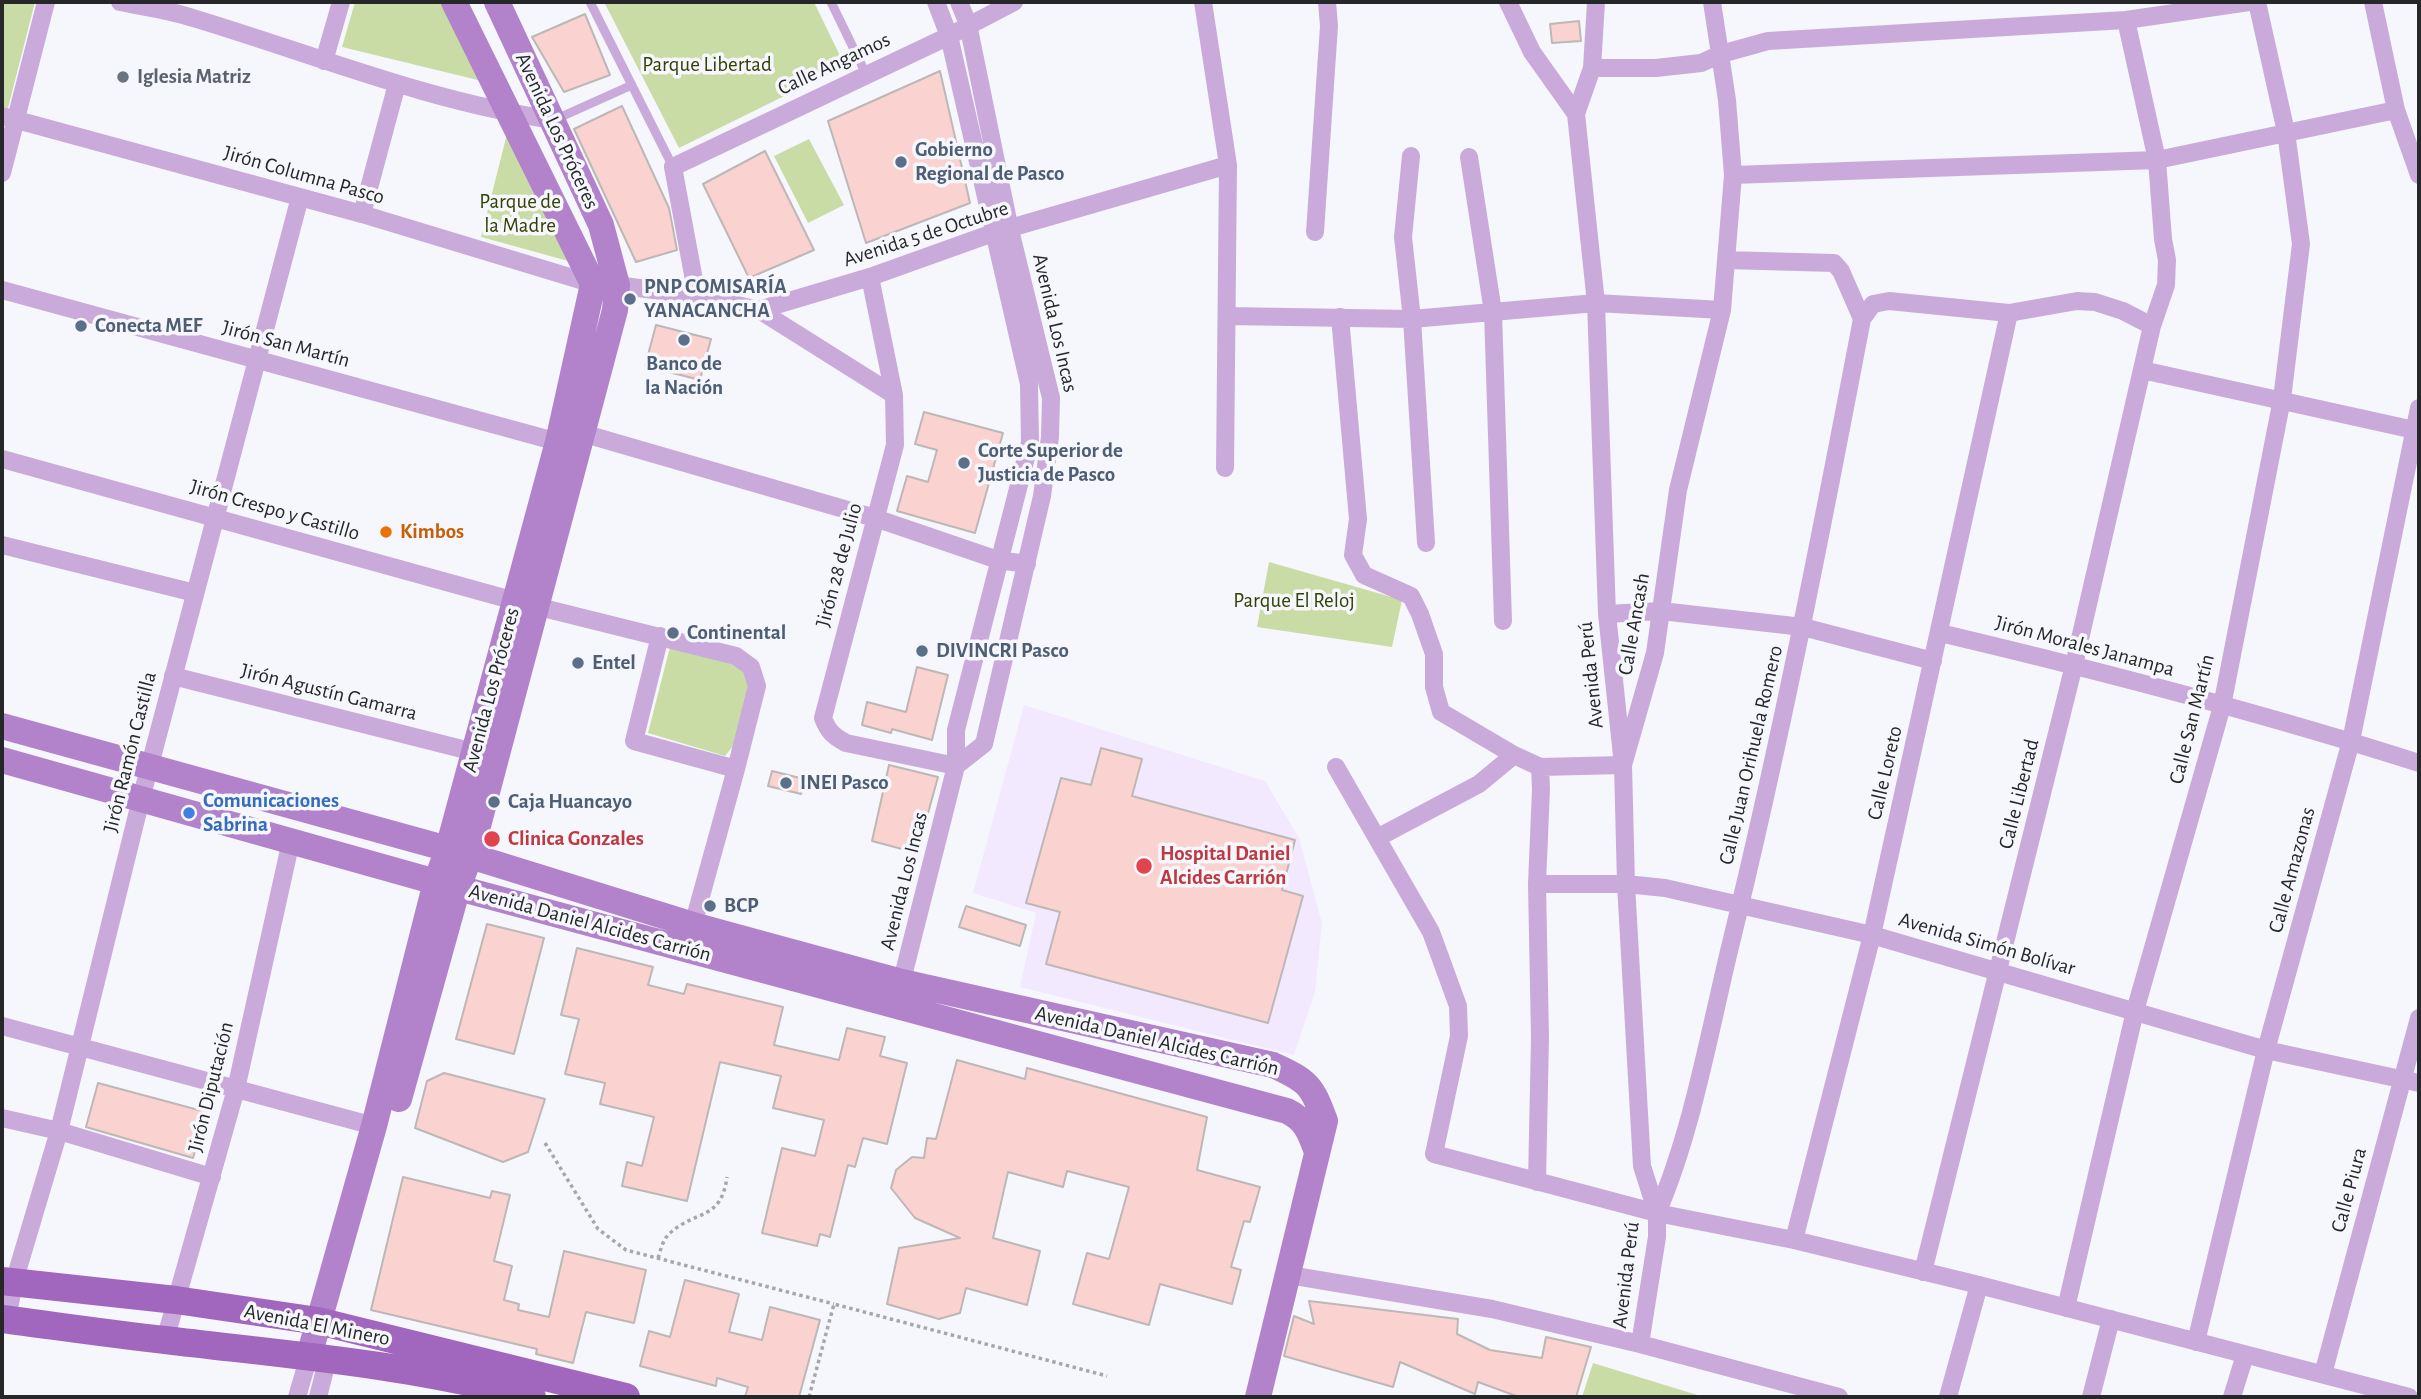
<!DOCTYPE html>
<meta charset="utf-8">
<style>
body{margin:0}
#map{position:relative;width:2421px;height:1399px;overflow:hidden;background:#f6f7fc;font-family:"Alegreya Sans",sans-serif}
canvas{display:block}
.frame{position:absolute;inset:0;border:4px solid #262728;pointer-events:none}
</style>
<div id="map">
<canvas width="2421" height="1399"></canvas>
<div class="frame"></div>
</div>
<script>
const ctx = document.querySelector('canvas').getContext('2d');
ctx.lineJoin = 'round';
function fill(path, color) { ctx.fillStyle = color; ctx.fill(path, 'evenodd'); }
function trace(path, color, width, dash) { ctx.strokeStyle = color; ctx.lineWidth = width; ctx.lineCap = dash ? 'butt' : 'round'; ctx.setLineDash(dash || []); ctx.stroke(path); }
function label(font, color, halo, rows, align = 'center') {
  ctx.font = font + ' "Alegreya Sans",sans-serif'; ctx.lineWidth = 7; ctx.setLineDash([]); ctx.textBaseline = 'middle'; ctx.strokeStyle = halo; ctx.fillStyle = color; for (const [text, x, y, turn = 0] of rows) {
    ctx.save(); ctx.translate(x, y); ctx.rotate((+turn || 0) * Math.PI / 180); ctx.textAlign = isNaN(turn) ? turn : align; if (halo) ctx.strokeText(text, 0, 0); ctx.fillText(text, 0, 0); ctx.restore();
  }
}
const medical = new Path2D(`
 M1024,705L1265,781L1299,838L1322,923L1315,992L1294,1055L1020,987L1036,913L973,893Z`);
const green = new Path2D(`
 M2,2H35L8,108L2,107Z
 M355,2H448L490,83L342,47Z
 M604,2H814L845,66L679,148Z
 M510,122L579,264L481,237Z
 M809,139L844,205L808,223L774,156Z
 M1269,562L1402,600L1392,647L1257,627Z
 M670,647L733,660L746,668L750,681L738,740L725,756L648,733Z
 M1593,1363L1704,1397H1582Z`);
const building = new Path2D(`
 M585,14L610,75L564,92L532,37Z
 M1579,21L1581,41L1552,43L1550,24Z
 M940,71L970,203L866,243L828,121Z
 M622,106L669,208L677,250L636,262L574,129Z
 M765,151L814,250L749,278L703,184Z
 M656,325L711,339L700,380L645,366Z
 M924,412L1003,433L975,533L897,511L907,476L928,482L937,450L915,444Z
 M917,667L948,675L932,740L892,729L891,733L862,725L867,702L906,712Z
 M1101,748L1142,759L1132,796L1295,840L1282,890L1303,896L1268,1023L1046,964L1060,912L1026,903L1061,778L1091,785Z
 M889,765L938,777L917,853L872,841Z
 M772,771L804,779L801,794L768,786Z
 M966,906L1026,925L1020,946L959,927Z
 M487,924L544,938L514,1054L456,1039Z
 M577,948L653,967L648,985L684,994L687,984L783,1007L774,1045L839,1060L847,1028L885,1037L880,1056L907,1063L887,1144L863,1138L855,1167L848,1165L830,1237L820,1234L817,1246L762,1233L782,1148L815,1156L824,1120L773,1108L781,1076L720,1062L687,1201L622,1186L627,1162L642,1166L654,1117L600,1104L605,1083L565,1074L579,1019L561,1015Z
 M957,1060L1025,1079L1027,1068L1207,1117L1197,1170L1260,1187L1250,1222L1244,1221L1231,1267L1241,1270L1232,1304L1160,1284L1149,1325L1073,1304L1087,1253L1109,1259L1129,1187L1067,1171L1063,1187L1008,1172L993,1238L1040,1251L1027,1305L966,1288L960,1313L939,1319L887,1304L899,1248L960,1238L915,1218L891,1188L896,1170L912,1157L924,1158L927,1138L936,1139Z
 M444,1073L545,1099L528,1152L503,1162L415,1128L427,1081Z
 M98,1083L206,1112L193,1158L86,1127Z
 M403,1177L490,1198L492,1191L510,1195L494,1261L512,1266L504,1300L519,1304L518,1310L549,1317L564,1251L646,1270L634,1323L586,1312L573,1363L536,1354L537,1349L371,1310Z
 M685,1280L739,1294L729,1332L762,1340L770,1307L820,1320L799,1397H745L748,1387L717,1378L716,1386L640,1366L649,1331L670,1337Z
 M1309,1301L1458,1319L1457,1334L1490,1350L1542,1358L1546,1337L1591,1347L1576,1397H1519L1478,1382L1475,1394L1400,1362L1393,1387L1284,1356L1294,1316L1314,1324Z`);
const path = new Path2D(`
 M545,1143L598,1229L626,1250L834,1304
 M658,1258C661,1249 663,1239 670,1233C697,1209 721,1221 727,1177
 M809,1397L834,1304L1107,1376`);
const lane = new Path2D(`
 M590,2L673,167
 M831,2L866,74
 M554,120L632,85`);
const street = new Path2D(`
 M120,2C144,7 169,10 193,18C313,54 429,102 554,120
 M1203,2L1228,165L1225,468
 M1508,2L1532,52L1576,114
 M1596,2L1592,68L1576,114L1596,303L1607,614L1623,765L1626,884L1642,1166L1657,1213V1237L1640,1344
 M1712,2L1727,100L1733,175L2157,160L2396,110L2373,2
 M2126,20L2249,2
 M324,61L341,2
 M1592,68H1656L1701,63L1721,54L1768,41L2126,20L2157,160L2163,239L2167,260L2166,285L2152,326L2074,665L1923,1272
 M2396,110L2419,175
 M2,116L362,214L593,284
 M1411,156L1403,237L1412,319L1426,543
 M1469,157L1493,312L1503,621
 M2,173L46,2
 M362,214L397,84
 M1315,232L1329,26L1327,2
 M1726,260L1834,263L1841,271L1862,319
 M870,277L894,395L895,445L823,718C828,731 833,736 846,743L956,766
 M617,285L697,296L759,310L894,395
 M2,290L558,442
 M697,296L673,167L949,36L1014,2
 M759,310L870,277L993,233L1228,165
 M1227,316L1412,319L1596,303L1722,310
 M1340,317L1358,519L1353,555L1364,575L1411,596L1420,614L1434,654V687L1441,712L1514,755L1540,767L1623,765L1655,653L1678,490L1722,310L1733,175
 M2142,370L2419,431
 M582,433L875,518L998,560L1027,564
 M2,459L515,601L736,656L751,667L757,686L736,769L693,925
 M2,545L195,593
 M1607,614L1661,611L1803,627L1933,661
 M1940,633C2101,671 2262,713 2419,763
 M660,636L634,741L736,769
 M173,676L474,752
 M956,766L984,744L1042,496L1050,437L1051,398L1010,230L968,24L959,2
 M1336,767L1431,932L1458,1006L1459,1036L1434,1154L1657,1213L1794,1240L1979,1285L2409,1397
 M1377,838L1479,784L1514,755
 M1537,884H1626L1665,888L1872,935L2266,1050L2419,1083
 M899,992L956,766V730L1030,442L1029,384L949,36L936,2
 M2,1026L374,1126
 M2,1118L59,1131L212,1177
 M1537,1182L1540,1038L1537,884L1541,789L1540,767
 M1657,1213C1692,1132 1709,1034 1730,947C1781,739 1822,529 1862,319L1873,304L1889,301L2009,313L2077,301L2095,302L2123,311L2152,326
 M1794,1240L1872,935L2009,313
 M1289,1275L1492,1309L1640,1344L1839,1397
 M2066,1308L2135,1011L2222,706L2282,399L2301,244L2286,132L2257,2
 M7,1319L14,1282L59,1131L141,799L300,197
 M165,1340L236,1089L291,841
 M2196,1342L2266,1050L2351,741L2419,408
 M2323,1374L2419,1018
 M297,1397L309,1356
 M318,1397L328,1358
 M1948,1397L1979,1285
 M2091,1397L2111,1319
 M2232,1397L2245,1355`);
const secondary = new Path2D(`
 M2,726L448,849L693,925L902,982L1273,1065C1308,1081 1312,1085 1325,1121L1258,1397
 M2,760L436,882L1287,1111C1306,1120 1310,1133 1317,1152
 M399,1099L458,887L470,856L615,310L617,285L601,225L497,2
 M309,1356L374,1126L436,882L448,849L558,442L593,284L454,2`);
const primary = new Path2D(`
 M2,1281L176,1300L318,1321L626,1397
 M2,1319C56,1326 110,1334 165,1340C290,1355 409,1364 532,1397`);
const markers = [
 [123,77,7,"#6b7280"],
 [901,162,7,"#5c6f8a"],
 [630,299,7,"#5c6f8a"],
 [81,326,7,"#5c6f8a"],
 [684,340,7,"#5c6f8a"],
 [964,463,7,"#5c6f8a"],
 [386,532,7,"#e8710a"],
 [673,633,7,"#5c6f8a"],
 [922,651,7,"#5c6f8a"],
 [578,663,7,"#5c6f8a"],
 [786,783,7,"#5c6f8a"],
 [494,802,7,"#5c6f8a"],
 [189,813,7,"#3f7fe0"],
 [492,839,9,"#e0444e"],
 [1144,866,9,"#e0444e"],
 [710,906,7,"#5c6f8a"]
];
const streetNames = [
 ["Calle Angamos",834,64,-25],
 ["Avenida Los Próceres",557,131,65],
 ["Jirón Columna Pasco",304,175,16],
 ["Avenida 5 de Octubre",926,234,-18],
 ["Avenida Los Incas",1055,323,77],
 ["Jirón San Martín",286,344,15],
 ["Jirón Crespo y Castillo",275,510,16],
 ["Jirón 28 de Julio",839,565,-75],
 ["Calle Ancash",1634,624,-80],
 ["Jirón Morales Janampa",2085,646,15],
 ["Avenida Perú",1591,675,-96],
 ["Avenida Los Próceres",491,690,-75],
 ["Jirón Agustín Gamarra",329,692,14],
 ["Calle San Martín",2192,719,-76],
 ["Jirón Ramón Castilla",130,752,-76],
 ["Calle Juan Orihuela Romero",1751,755,-77],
 ["Calle Loreto",1885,773,-77],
 ["Calle Libertad",2019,794,-76],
 ["Calle Amazonas",2292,870,-75],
 ["Avenida Los Incas",904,881,-76],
 ["Avenida Daniel Alcides Carrión",590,923,15],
 ["Avenida Simón Bolívar",1987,944,16],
 ["Avenida Daniel Alcides Carrión",1157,1041,13],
 ["Jirón Diputación",211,1087,-76],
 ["Calle Piura",2349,1190,-75],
 ["Avenida Perú",1626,1275,-83],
 ["Avenida El Minero",317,1325,11]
];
const parkNames = [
 ["Parque Libertad",707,65],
 ["Parque de",520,202],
 ["la Madre",520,226],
 ["Parque El Reloj",1294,601]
];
const worshipNames = [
 ["Iglesia Matriz",137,77]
];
const serviceNames = [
 ["Gobierno",915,150],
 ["Regional de Pasco",915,174],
 ["PNP COMISARÍA",644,287],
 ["YANACANCHA",644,311],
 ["Conecta MEF",95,326],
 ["Banco de",684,364,"center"],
 ["la Nación",684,388,"center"],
 ["Corte Superior de",978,451],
 ["Justicia de Pasco",978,475],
 ["Continental",687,633],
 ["DIVINCRI Pasco",936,651],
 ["Entel",592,663],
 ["INEI Pasco",800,783],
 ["Caja Huancayo",508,802],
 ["BCP",724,906]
];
const foodNames = [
 ["Kimbos",400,532]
];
const shopNames = [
 ["Comunicaciones",203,801],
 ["Sabrina",203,825]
];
const healthNames = [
 ["Clinica Gonzales",508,839],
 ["Hospital Daniel",1160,854],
 ["Alcides Carrión",1160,878]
];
fill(medical, '#f3e9fe');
fill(green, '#cadca6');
fill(building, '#fad3d0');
trace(building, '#bdb7b7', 2);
trace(path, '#a6a7aa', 3.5, [3.5, 3.5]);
trace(lane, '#caaadb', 9);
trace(street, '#caaadb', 18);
trace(secondary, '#b283cb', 26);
trace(primary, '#a166be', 28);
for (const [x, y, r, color] of markers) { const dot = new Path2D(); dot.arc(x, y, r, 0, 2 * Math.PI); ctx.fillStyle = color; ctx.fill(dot); trace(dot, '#f6f7fc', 2.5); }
label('21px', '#262728', '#f6f7fc', streetNames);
label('21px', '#334104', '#f6f7fc', parkNames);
label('bold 21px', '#5b616d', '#f6f7fc', worshipNames, 'left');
label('bold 21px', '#4e5e75', '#f6f7fc', serviceNames, 'left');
label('bold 21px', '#c56008', '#f6f7fc', foodNames, 'left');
label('bold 21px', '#366cbe', '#f6f7fc', shopNames, 'left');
label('bold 21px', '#be3a42', '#f6f7fc', healthNames, 'left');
</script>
